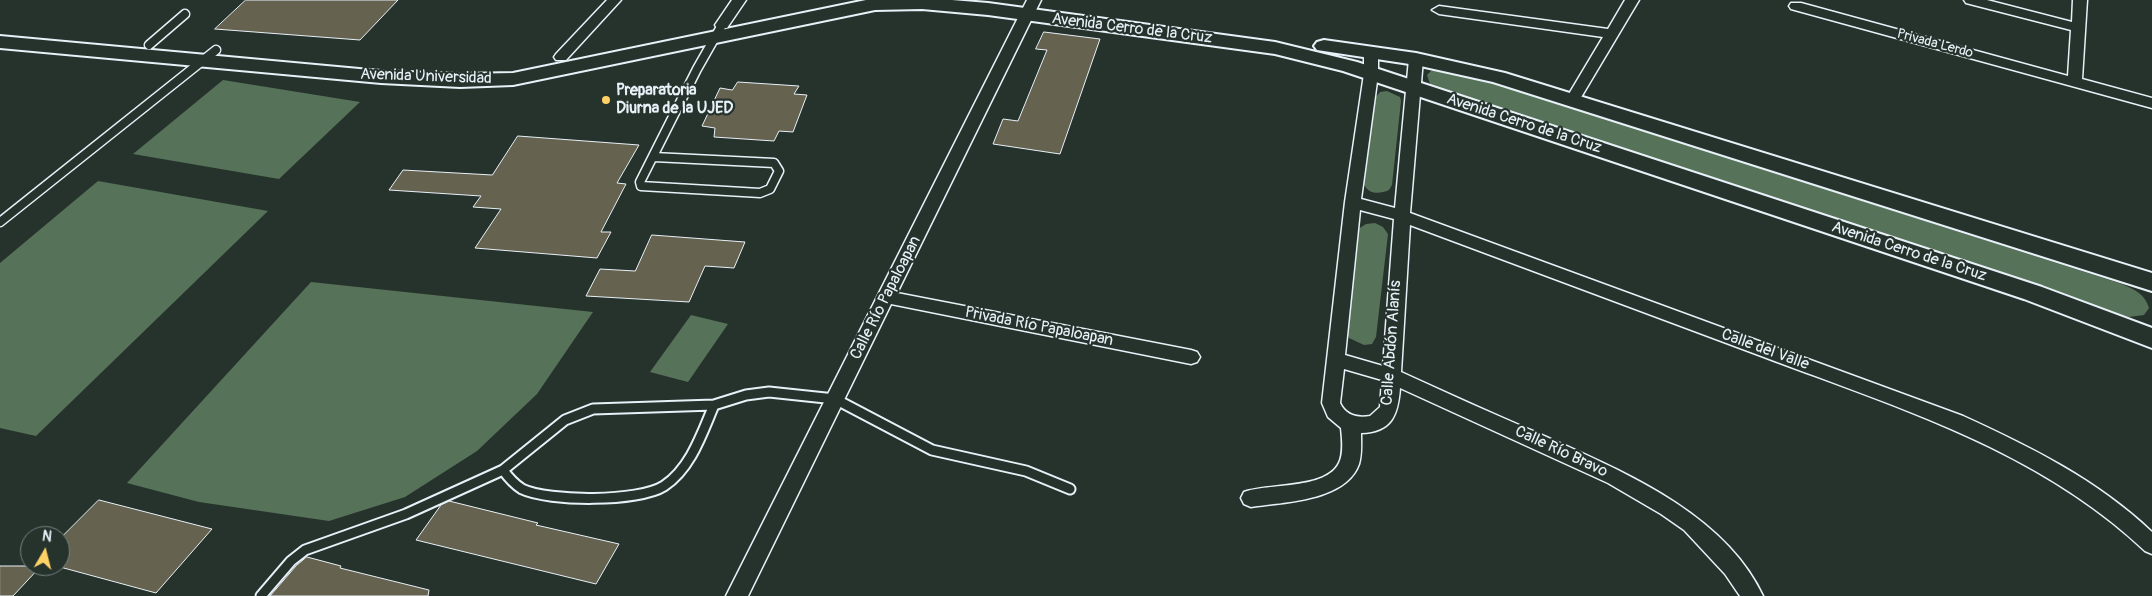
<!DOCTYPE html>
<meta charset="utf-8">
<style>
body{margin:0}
#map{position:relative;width:2152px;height:596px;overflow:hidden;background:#26332d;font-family:Pangolin,sans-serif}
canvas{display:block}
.north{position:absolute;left:20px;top:526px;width:50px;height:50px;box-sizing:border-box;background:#26332d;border:1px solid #747f7e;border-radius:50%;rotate:8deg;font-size:14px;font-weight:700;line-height:20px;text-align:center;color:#e8f1f8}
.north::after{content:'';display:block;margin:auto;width:18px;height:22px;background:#ffd166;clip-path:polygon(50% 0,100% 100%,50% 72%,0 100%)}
</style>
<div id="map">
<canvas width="2152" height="596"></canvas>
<div class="north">N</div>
</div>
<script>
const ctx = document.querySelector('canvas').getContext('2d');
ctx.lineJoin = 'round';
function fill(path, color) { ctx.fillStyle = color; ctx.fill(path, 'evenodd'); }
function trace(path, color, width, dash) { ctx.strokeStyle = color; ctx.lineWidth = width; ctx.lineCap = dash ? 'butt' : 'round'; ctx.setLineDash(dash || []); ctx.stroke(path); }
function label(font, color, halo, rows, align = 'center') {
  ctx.font = font + ' Pangolin,sans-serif'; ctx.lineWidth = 4.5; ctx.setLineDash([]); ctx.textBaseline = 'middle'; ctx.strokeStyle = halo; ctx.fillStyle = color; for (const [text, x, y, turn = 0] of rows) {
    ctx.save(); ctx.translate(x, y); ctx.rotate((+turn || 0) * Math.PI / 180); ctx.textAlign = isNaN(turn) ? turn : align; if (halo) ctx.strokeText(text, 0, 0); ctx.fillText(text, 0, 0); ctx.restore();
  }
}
const green = new Path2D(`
 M1442,69L1459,72L2122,284C2135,290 2145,294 2149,308L2144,315L2129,317L2118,314L1436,90L1430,84L1427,75L1432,70Z
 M223,80L360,102L279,179L133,154Z
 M1387,91L1400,97L1401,101L1392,185L1389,190C1380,194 1368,195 1364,184L1375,98L1380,92Z
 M98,181L268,211L36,436L0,428V263Z
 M1375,223L1383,227L1388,234L1376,337L1372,344L1364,345L1349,338L1346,331L1358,229L1366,224Z
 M311,282L593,312L537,394L477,451L405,497L329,521L199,502L127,483Z
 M691,315L728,324L688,382L650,372Z`);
const building = new Path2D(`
 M246,0H398L360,40L215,29Z
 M1044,32L1100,39L1060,154L993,144L1003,119L1018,121L1047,50L1036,49Z
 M738,82L799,86L794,94L807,95L793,132L779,131L774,141L714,137L715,128L702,126L720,88L732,90Z
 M518,136L639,145L617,183L626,184L601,232H611L597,258L475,248L501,209L473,207L481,196L389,190L403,170L492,175Z
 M652,235L745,242L734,268L705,266L689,302L586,296L600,269L635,271Z
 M99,500L212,529L156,593L60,567V539Z
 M449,501L538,523L536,525L619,544L596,584L416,540L441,505Z
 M307,557L341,566L340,568L429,590L428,596H270L296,566Z
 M0,566H41L13,596H0Z`);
const laneFar1 = new Path2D(`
 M149,45L185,14
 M654,157L774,163L779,171L770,189L760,193L641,186L640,182L697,69L722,25
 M0,222L216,50`);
const lane = new Path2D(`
 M503,470C508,477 514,484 522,489C549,502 639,502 664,486C691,468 702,433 714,405
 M261,596L291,561L305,550L406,514L503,470L565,420L593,409L714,405L746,395L769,392L835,399L932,450L1026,471L1070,489`);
const street = new Path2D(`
 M607,0H621L566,60H556L554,57L556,54Z
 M732,0H746L727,28H717L715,25Z
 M1027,0H1041L897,293L1191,350L1197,352L1200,357L1197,362L1191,364L891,304L748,596H726Z
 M1625,0H1639L1580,99L1573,104L1566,99L1603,37L1439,14L1432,10L1439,6L1608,29Z
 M1964,0H1987L2072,22L2073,0H2087L2082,79L2152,98V108L1791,9L1789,6L1791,3H1801L2068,76L2071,30L1966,3Z
 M1371,48L1378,52V74L1361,199L1395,208L1409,59L1411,56H1421L1423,59L1410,213L1963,416C2031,447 2097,480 2152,532V554L2145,551C2038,450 1899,408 1764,357C1646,313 1528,269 1410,225L1401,372C1447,393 1493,414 1540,434C1619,470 1724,512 1763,596H1740L1725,574L1684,530L1661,514L1608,483L1400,388C1398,415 1392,432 1361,433C1361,443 1362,454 1359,464C1346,501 1284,502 1251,507L1244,504L1241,498L1244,492C1268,483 1326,490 1339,463C1344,453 1342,438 1341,428L1328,417L1322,403L1345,202L1364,74V52ZM1360,210L1394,219L1383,366L1345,355ZM1344,369L1382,380L1380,407L1370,416C1358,418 1346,416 1340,403Z`);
const secondary = new Path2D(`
 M866,0H952L988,3L1275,42L1357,62L2042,287L2152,328V348L2024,299L1343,71L1275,54L988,15L922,9L875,10L513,85L460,87L381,83L0,48V36L381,71L460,74L513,73Z
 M1324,40L1416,53L1505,73L2152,273V291L1493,82L1416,65L1317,50L1314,46L1317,42Z`);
const markers = [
 [606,100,5,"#ffd166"]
];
const farStreetnames = [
 ["Privada Lerdo",1935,44,15]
];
const streetNames = [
 ["Avenida Cerro de la Cruz",1132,29,7],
 ["Avenida Universidad",426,77,2],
 ["Avenida Cerro de la Cruz",1524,124,18],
 ["Avenida Cerro de la Cruz",1909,252,18],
 ["Calle Río Papaloapan",886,298,-63],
 ["Privada Río Papaloapan",1039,327,11],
 ["Calle Abdón Alanís",1392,343,-86],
 ["Calle del Valle",1765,350,20],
 ["Calle Río Bravo",1561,452,25]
];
const poiNames = [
 ["Preparatoria",616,91],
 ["Diurna de la UJED",616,109]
];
fill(green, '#567258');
fill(building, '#666250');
trace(building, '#e8f1f8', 1);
trace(laneFar1, '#e8f1f8', 11);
trace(lane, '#e8f1f8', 13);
trace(street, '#e8f1f8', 3);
trace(secondary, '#e8f1f8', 4);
trace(laneFar1, '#26332d', 8);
trace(lane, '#26332d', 9);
fill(street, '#26332d');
fill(secondary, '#26332d');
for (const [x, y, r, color] of markers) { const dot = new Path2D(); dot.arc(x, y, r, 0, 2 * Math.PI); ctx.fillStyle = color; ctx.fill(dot); trace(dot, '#26332d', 2); }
label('14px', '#e8f1f8', '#26332d', farStreetnames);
label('16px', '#e8f1f8', '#26332d', streetNames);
label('bold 16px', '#e8f1f8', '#26332d', poiNames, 'left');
</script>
